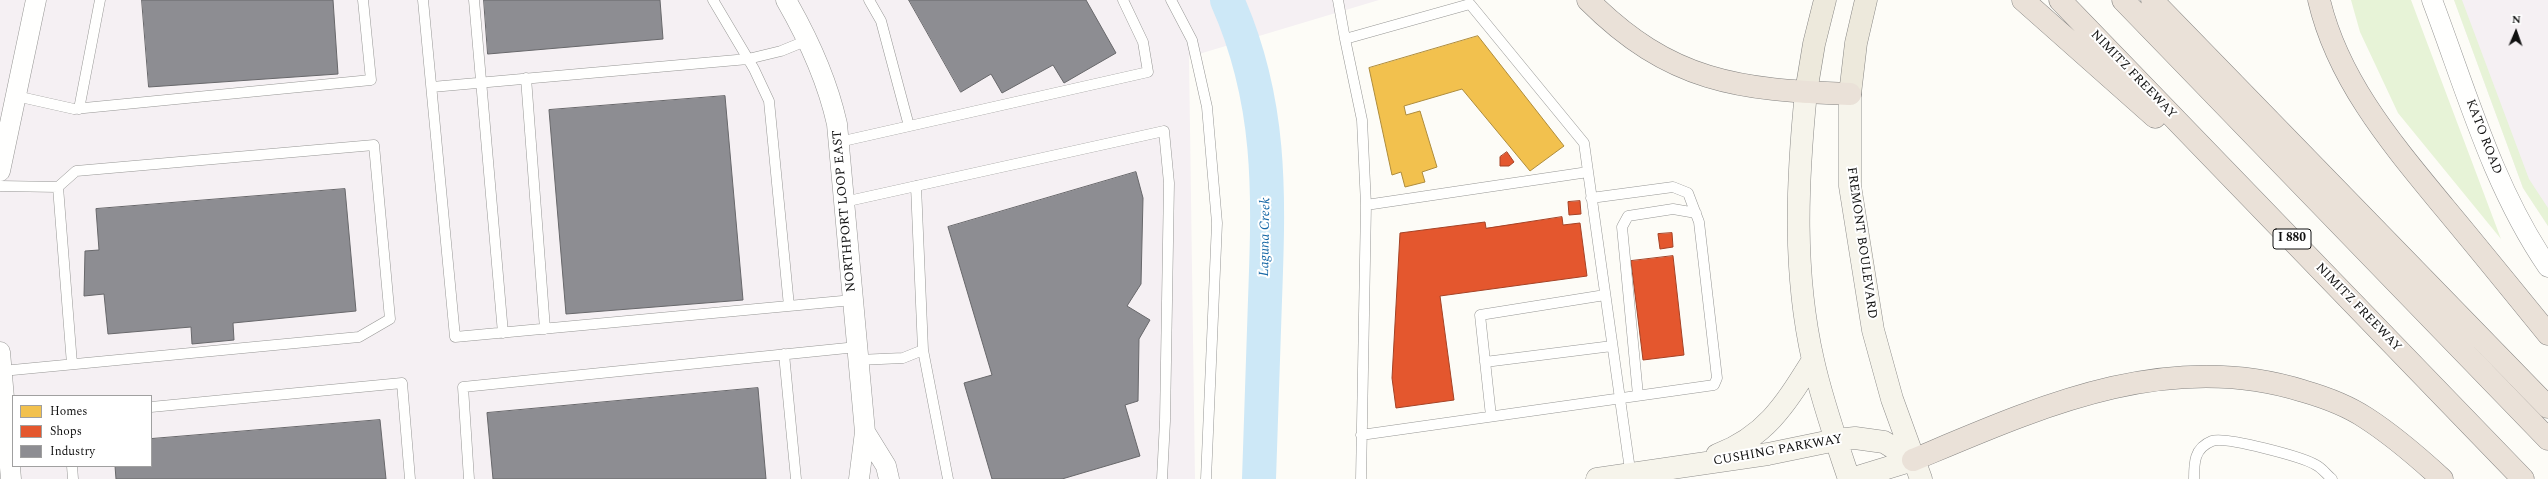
<!DOCTYPE html>
<style>
body{margin:0}
#map{position:relative;width:2548px;height:479px;overflow:hidden;background:#fdfcf7;font-family:Spectral,serif}
canvas{display:block}
.legend{position:absolute;left:12px;top:395px;width:140px;height:72px;box-sizing:border-box;background:#fff;border:1px solid #a0a0a0;margin:0;padding:5px 7px;list-style:none;font-size:12px;color:#111}
.legend li{display:flex;align-items:center;gap:8px;height:20px}
.legend b{width:20px;border:1px solid #a0a0a0}
.north{position:absolute;left:2496px;top:12px;width:40px;height:40px;-webkit-text-stroke:3px #fff;paint-order:stroke;rotate:2deg;font-size:11px;font-weight:700;line-height:16px;text-align:center;color:#111}
.north::after{content:'';display:block;margin:auto;width:14px;height:18px;background:#111;clip-path:polygon(50% 0,100% 100%,50% 72%,0 100%)}
</style>
<div id="map">
<canvas width="2548" height="479"></canvas>
<ul class="legend">
<li><b style="height:11px;background:#f2c14e"></b>Homes</li>
<li><b style="height:11px;background:#e4572e"></b>Shops</li>
<li><b style="height:11px;background:#8d8d92"></b>Industry</li>
</ul>
<div class="north">N</div>
</div>
<script>
const ctx = document.querySelector('canvas').getContext('2d');
ctx.lineJoin = 'round';
function fill(path, color) { ctx.fillStyle = color; ctx.fill(path, 'evenodd'); }
function trace(path, color, width, dash) { ctx.strokeStyle = color; ctx.lineWidth = width; ctx.lineCap = dash ? 'butt' : 'round'; ctx.setLineDash(dash || []); ctx.stroke(path); }
function label(font, color, halo, rows, align = 'center') {
  ctx.font = font + ' Spectral,serif'; ctx.lineWidth = 4; ctx.setLineDash([]); ctx.textBaseline = 'middle'; ctx.strokeStyle = halo; ctx.fillStyle = color; for (const [text, x, y, turn = 0] of rows) {
    ctx.save(); ctx.translate(x, y); ctx.rotate((+turn || 0) * Math.PI / 180); ctx.textAlign = isNaN(turn) ? turn : align; if (halo) ctx.strokeText(text, 0, 0); ctx.fillText(text, 0, 0); ctx.restore();
  }
}
const industrial = new Path2D(`
 M0,0H1379L1189,57L1195,479H0ZM13,396H151V466H13Z
 M2454,0H2548V226L2523,188Z`);
const green = new Path2D(`
 M2351,0H2411L2501,239L2398,113L2360,32Z
 M2454,0H2462L2529,179L2548,208V226L2523,188Z`);
const homes = new Path2D(`
 M1478,36L1564,146L1530,171L1462,89L1404,106L1406,115L1420,111L1437,167L1422,172L1425,182L1405,187L1401,172L1392,175L1369,68Z`);
const shops = new Path2D(`
 M1507,152L1514,162L1509,166H1500V157Z
 M1580,201L1581,214L1569,215L1568,202Z
 M1562,217L1563,225L1580,223L1587,276L1440,296L1454,400L1396,408L1392,378L1400,233L1485,222L1486,228Z
 M1672,233L1673,247L1660,249L1658,234Z
 M1673,256L1684,355L1643,360L1631,261Z`);
const industry = new Path2D(`
 M142,0H333L338,74L149,87Z
 M484,0H660L663,39L488,54Z
 M909,0H1086L1116,53L1064,83L1053,65L1002,93L991,74L961,92Z
 M725,96L743,300L566,314L549,110Z
 M1136,172L1143,198L1141,284L1127,306L1150,320L1139,339L1138,401L1125,405L1140,456L1062,479H992L964,383L992,375L948,227Z
 M345,189L356,311L233,323L234,340L192,344L191,327L108,334L104,294L84,296L85,251L99,250L96,209Z
 M758,388L766,479H493L487,413Z
 M380,420L386,479H116L115,466H151V439Z`);
const river = new Path2D(`
 M1227,0C1272,101 1269,193 1265,300C1263,360 1261,419 1259,479`);
const service = new Path2D(`
 M423,0L455,337L853,300
 M474,0L503,333
 M713,0L754,69L769,101L789,306
 M869,0L881,21L909,126
 M1171,0L1192,40L1207,107L1217,223L1206,479
 M1338,0L1345,39
 M526,78L545,329
 M432,87L748,59L781,51L808,40
 M16,96L74,109L371,80L363,0
 M79,109L100,0
 M839,142L1148,72L1143,42L1123,0
 M0,186L58,187L76,171L374,145L390,319L359,337L2,371
 M916,186L923,350L948,479
 M58,187L72,364
 M844,202L1164,131L1169,183L1165,421L1162,479
 M1366,205L1588,172
 M784,354L796,479
 M858,360L903,358L923,350
 M1485,362L1612,346
 M1638,395L1622,227L1628,216L1673,209L1696,213
 M151,407L402,383L410,479
 M1491,416L1480,315L1605,295
 M1361,435L1714,385L1717,378L1699,222L1688,193L1673,187L1591,198
 M72,466L73,479
 M469,479L463,387L857,347
 M1361,479L1366,205L1362,120L1345,39L1470,4L1584,143L1631,477
 M2194,479C2194,463 2194,448 2212,441C2225,436 2303,457 2316,465C2322,468 2327,475 2332,479`);
const minor = new Path2D(`
 M786,0C809,40 827,79 837,124L865,432L859,479
 M2432,0C2466,90 2493,187 2548,267
 M0,171L36,0
 M0,352L11,479
 M865,432L886,466L889,479`);
const secondary = new Path2D(`
 M1806,92C1797,182 1793,272 1813,360C1822,401 1836,440 1849,479
 M1850,94V186L1873,330L1892,399L1921,479
 M1717,455C1767,436 1786,403 1813,360
 M1597,479L1768,454L1836,440L1855,438L1884,442L1913,460
 M1851,479L1913,460`);
const primary = new Path2D(`
 M1806,92L1814,44L1825,0
 M1850,94L1856,43L1866,0`);
const motorway = new Path2D(`
 M1588,0C1670,82 1738,90 1850,94
 M2023,0L2155,117
 M2060,0L2523,479
 M2123,0L2548,439
 M2152,0L2548,407
 M2319,0C2338,81 2393,145 2444,207C2479,249 2513,291 2548,334
 M1913,460C2037,408 2167,348 2303,391C2324,397 2348,406 2366,418C2394,436 2418,457 2442,479`);
const shields = [
 [2292,239,38]
];
const shieldNames = [
 ["I 880",2292,239]
];
const streetNames = [
 ["NIMITZ FREEWAY",2133,75,46],
 ["KATO ROAD",2483,137,69],
 ["NORTHPORT LOOP EAST",845,211,-95],
 ["FREMONT BOULEVARD",1861,243,82],
 ["NIMITZ FREEWAY",2358,308,46],
 ["CUSHING PARKWAY",1778,451,-10]
];
const waterNames = [
 ["Laguna Creek",1266,237,-89]
];
fill(industrial, '#f5f0f3');
fill(green, '#e7f3d7');
fill(homes, '#f2c14e');
trace(homes, '#ae8c3c', 1);
fill(shops, '#e4572e');
trace(shops, '#a54225', 1);
fill(industry, '#8d8d92');
trace(industry, '#68686b', 1);
trace(river, '#cde8f7', 34);
trace(service, '#979795', 11);
trace(minor, '#979795', 21);
trace(secondary, '#8e8d8b', 23);
trace(primary, '#858482', 23);
trace(motorway, '#858482', 23);
trace(service, '#fffffe', 10);
trace(minor, '#fffffe', 20);
trace(secondary, '#f6f4eb', 22);
trace(primary, '#ede9dc', 22);
trace(motorway, '#eae1d8', 22);
for (const [x, y, w] of shields) { const box = new Path2D(); box.roundRect(x - w / 2, y - 10, w, 20, 3); ctx.fillStyle = '#fff'; ctx.fill(box); trace(box, '#111', 1); }
label('bold 12px', '#111', null, shieldNames);
label('13px', '#111', '#fff', streetNames);
label('italic 14px', '#1768a6', '#fff', waterNames);
</script>
